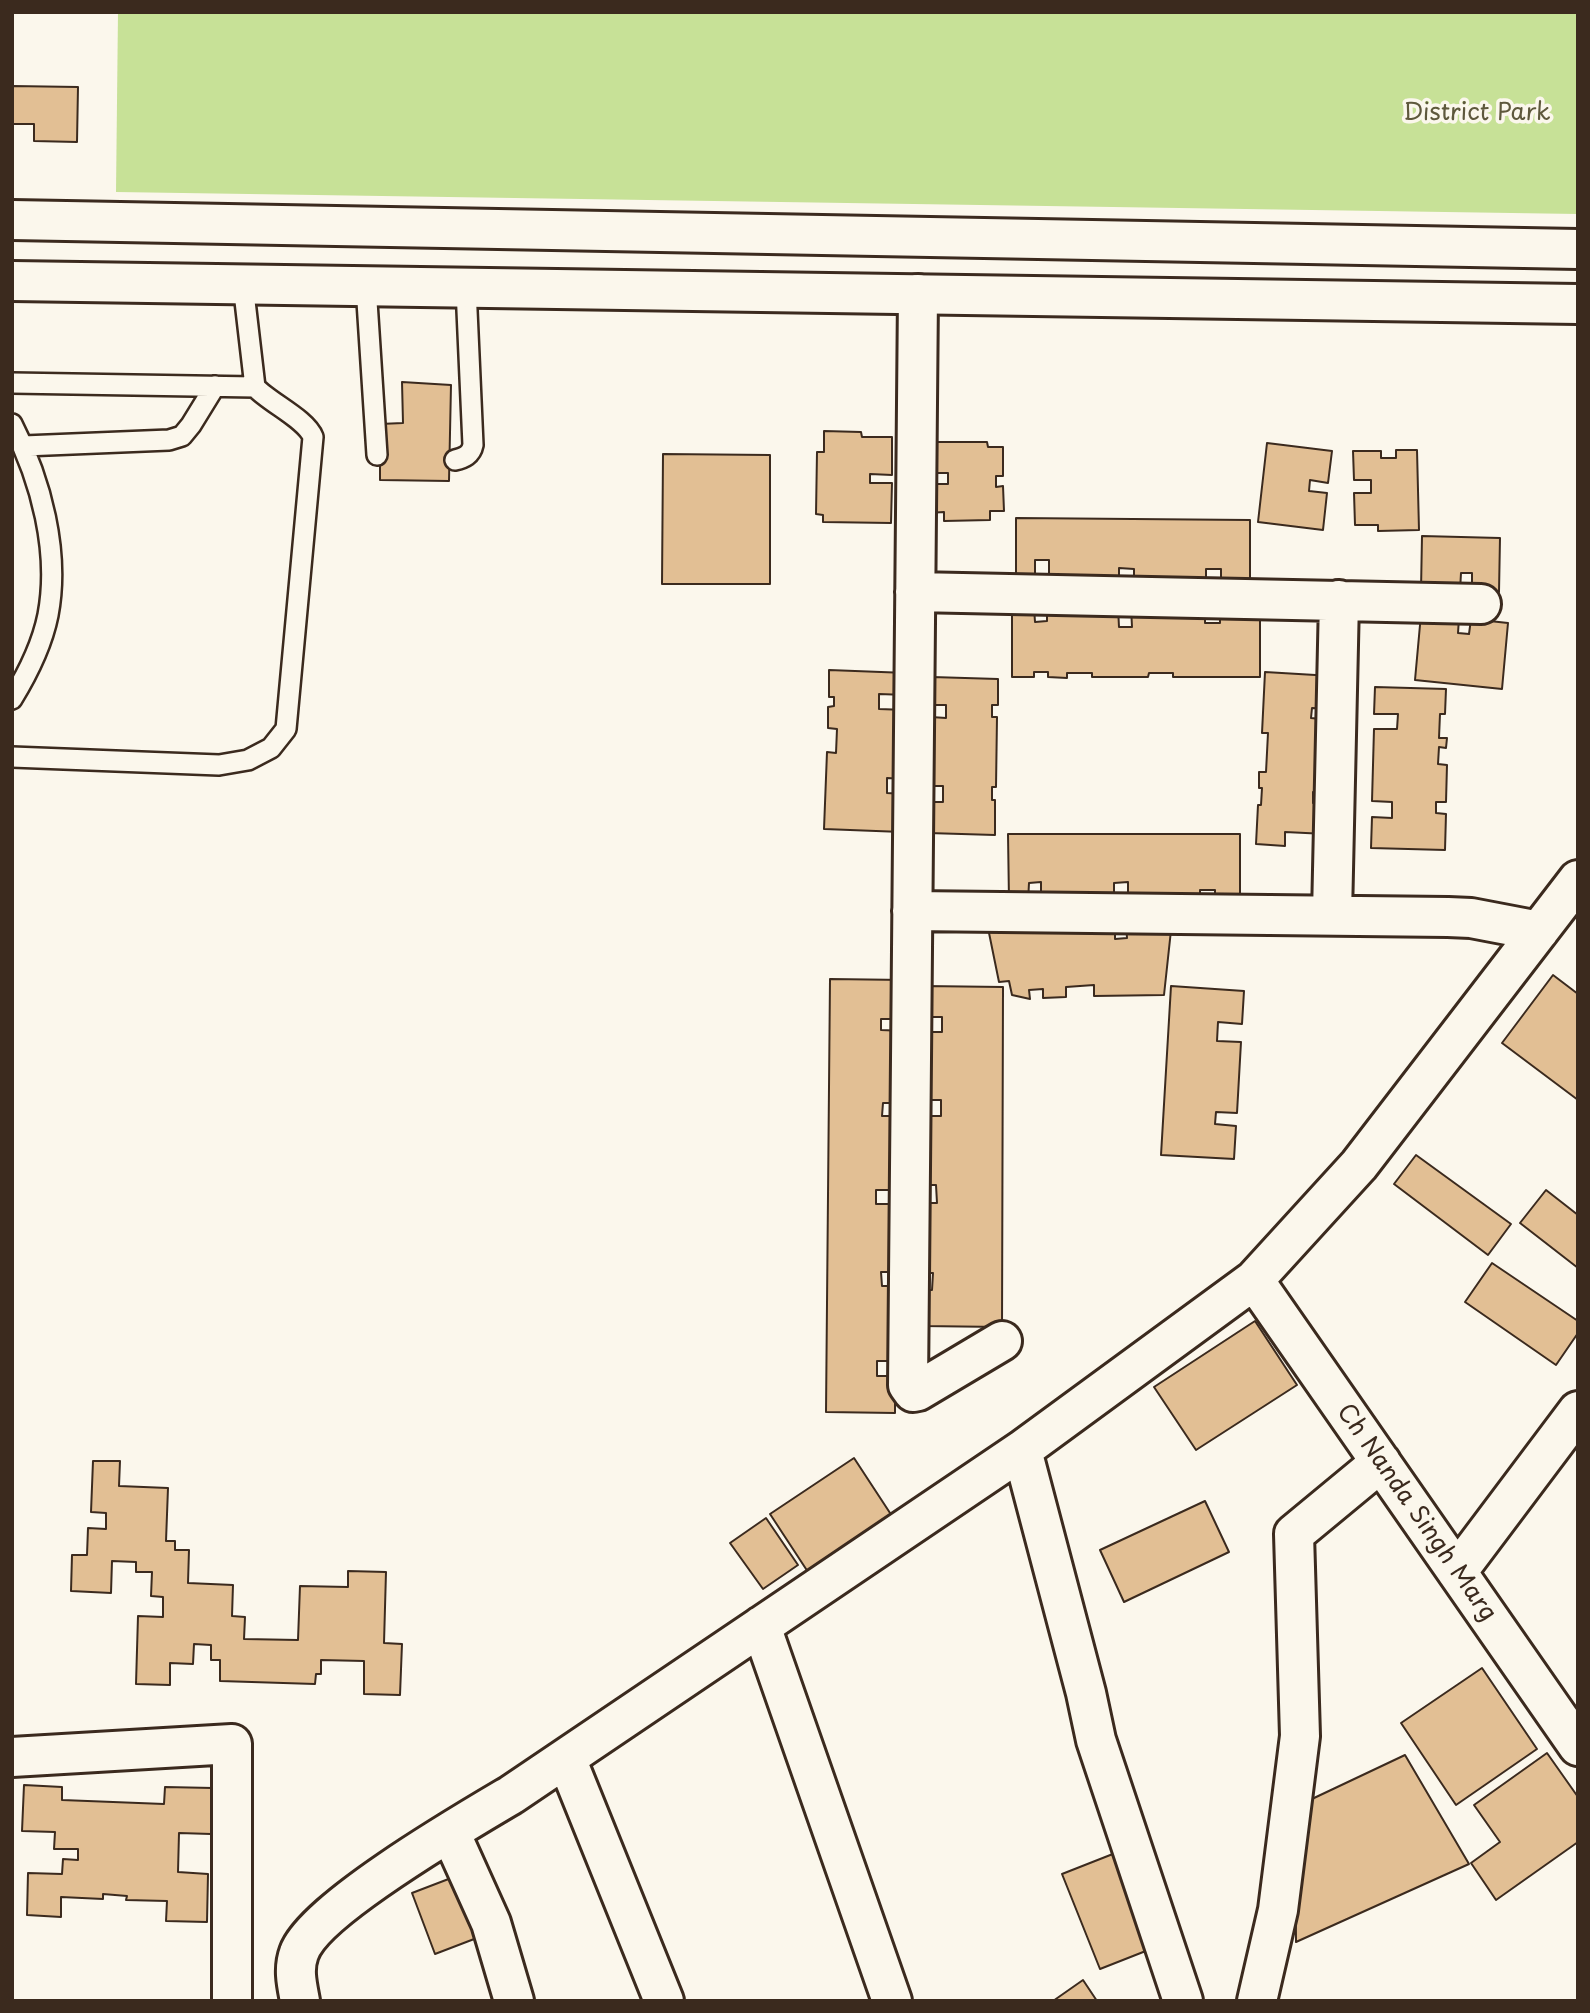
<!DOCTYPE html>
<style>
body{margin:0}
#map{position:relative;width:1590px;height:2013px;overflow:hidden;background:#fbf7ec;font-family:"Playpen Sans",sans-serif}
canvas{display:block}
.frame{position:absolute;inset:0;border:14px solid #3b2a1e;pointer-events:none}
</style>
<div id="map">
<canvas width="1590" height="2013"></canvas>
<div class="frame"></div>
</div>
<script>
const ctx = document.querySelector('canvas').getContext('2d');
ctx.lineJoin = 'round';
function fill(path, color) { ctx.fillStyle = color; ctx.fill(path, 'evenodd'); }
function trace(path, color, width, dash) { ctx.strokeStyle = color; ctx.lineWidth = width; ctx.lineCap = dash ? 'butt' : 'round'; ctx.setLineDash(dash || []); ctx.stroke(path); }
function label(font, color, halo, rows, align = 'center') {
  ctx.font = font + ' "Playpen Sans",sans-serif'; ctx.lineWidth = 7; ctx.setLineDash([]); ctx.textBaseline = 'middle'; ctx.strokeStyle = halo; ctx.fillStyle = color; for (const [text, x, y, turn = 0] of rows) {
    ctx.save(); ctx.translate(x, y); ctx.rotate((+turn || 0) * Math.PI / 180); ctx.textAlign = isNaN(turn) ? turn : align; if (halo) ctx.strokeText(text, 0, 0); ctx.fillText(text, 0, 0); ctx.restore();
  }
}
const green = new Path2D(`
 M118,12H1578V214L116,192Z`);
const building = new Path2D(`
 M12,86L78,87L77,142L34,141V124H12Z
 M402,382L451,385L449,481L380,480V424L403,423Z
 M824,431L861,432L862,437H892V475L870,474V483H892L891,523L823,522V515L816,514L817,452H824Z
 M932,442H987L988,447H1003V476H996V487L1003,486L1004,511H990V520L944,521V512L928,513V484H948V473H928Z
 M1267,443L1332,451L1328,483L1310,480L1309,491L1327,493L1323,530L1258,522Z
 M1396,450H1417L1419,530L1378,531V525H1355L1354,493H1371V480H1354L1353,451H1381V458H1396Z
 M663,454L770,455V584H662Z
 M1016,518L1250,520V583H1221V569H1206V582H1134V569L1119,568V581H1049V560H1035V581H1016Z
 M1422,536L1500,538L1499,592L1472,591V573H1461L1460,591L1421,590Z
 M1012,607H1034L1035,622L1047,621V607H1118L1119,627H1132L1131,607H1205V623H1220V607H1260V677H1173V673H1149L1148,677H1092V673H1067V678L1048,677V672H1034V677H1012Z
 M1421,614L1459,618L1458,633L1469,634L1471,619L1508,623L1502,689L1415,680Z
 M829,670L907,673L906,695L879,694V709L906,710L904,779L887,778V793L903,794L902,832L824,829L827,752L836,753L837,729L828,728V707L834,706V697H829Z
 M1265,672L1332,676L1330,709L1312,708L1311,718L1331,720L1327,793L1313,792V803L1328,805L1326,834L1285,832V846L1256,844L1258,805H1261L1262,788H1259V772H1266L1268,733H1262Z
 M932,677L998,679V705H992V717H997L996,787H992V800H995V835L928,833V802H943V786H929L931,717L946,718V705H931Z
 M1375,687L1446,689L1445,714H1440L1439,738H1447L1446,748L1439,747L1438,764L1447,765L1446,802H1436V813L1446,814L1445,850L1371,848L1372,817L1392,818V802L1372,801L1374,729H1397L1398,714H1374Z
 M1008,834H1240V901L1215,902V890H1200V902H1128V882L1114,883V901H1041V882L1029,883L1028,902L1009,901Z
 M1172,921L1164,995L1094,996V985L1066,987V997L1043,998V989L1029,990L1030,999L1012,995L1009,981L999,982L988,928L1029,927V933H1040L1039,926L1115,923V939L1127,938L1126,923Z
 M1553,975L1578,994V1100L1502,1043Z
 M830,979L905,980V1019H881V1030L905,1031L904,1103H883L882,1116H904L903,1190H876V1204H903L902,1272H881L882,1286H902L901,1361H877V1376H895V1413L826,1412Z
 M924,986L1003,987L1002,1327L922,1326V1290H932L933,1273H923V1203H937L936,1185H923V1116H941V1100H923V1032H942V1017H923Z
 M1171,986L1244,991L1242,1024L1218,1022L1217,1041L1241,1042L1237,1113L1216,1112L1215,1124L1236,1126L1234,1159L1161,1155Z
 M1416,1155L1511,1224L1488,1255L1394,1184Z
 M1546,1190L1578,1215V1268L1520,1223Z
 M1492,1263L1578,1321V1333L1556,1365L1465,1302Z
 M1255,1321L1297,1385L1196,1450L1154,1387Z
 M854,1458L892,1516L808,1572L770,1514Z
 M93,1461H120L119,1486L168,1488L166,1541H175V1550H189L188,1583L233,1585L232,1616L245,1617L244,1639L298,1640L300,1586L348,1587V1571L386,1572L384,1643L402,1644L400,1695L364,1694V1661L321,1660V1674H316L315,1684L220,1681V1660H211V1645L194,1644L193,1664L170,1663V1685L136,1684L138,1616L163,1617V1597L151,1596L152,1572H136V1562L112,1561L111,1593L71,1591L72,1555H87L88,1528L106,1529V1513L91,1512Z
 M1205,1501L1229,1552L1124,1602L1100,1550Z
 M766,1518L798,1565L763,1589L730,1543Z
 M1482,1668L1537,1749L1456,1805L1401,1723Z
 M1547,1753L1578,1797V1842L1496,1900L1471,1863L1500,1842L1474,1805Z
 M1405,1755L1469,1864L1296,1942L1295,1807Z
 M24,1785L62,1787V1800L164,1804L165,1787L213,1788L211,1834L179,1833L178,1872L208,1874L207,1922L166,1921L167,1901L126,1900L127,1896L103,1894V1899L61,1897V1917L27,1915L28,1873L62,1874L63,1859L78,1860V1849H54L55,1832L22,1831Z
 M1123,1850L1161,1945L1100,1969L1062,1874Z
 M459,1875L482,1936L435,1954L412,1893Z
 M1083,1980L1097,2001H1053Z`);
const lane = new Path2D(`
 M366,286L377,455
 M12,383L255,387
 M12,424C41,480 60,552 48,615C42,645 28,673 12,699
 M24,446L169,440L182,436L191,425L215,386
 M455,460C464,458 471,455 473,445L466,288
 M12,757L219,765L248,760L271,748L286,729L313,437C306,419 270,403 255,387L243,284`);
const street = new Path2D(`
 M918,294L908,1385L913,1392L918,1391L1002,1341
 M915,592L1481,604
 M912,911L1448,917L1471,918L1539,931
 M1332,915L1339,600
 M1254,1280L1578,1746
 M1022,1450L1086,1693L1096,1740L1183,2001
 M1457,1572L1578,1411
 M761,1626L892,2001
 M12,1757L232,1744V2001
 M566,1758L664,2001
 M450,1832L491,1923L514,2001
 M300,2001C297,1985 293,1969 299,1953C314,1910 467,1821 511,1795L1022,1450L1254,1280L1359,1165L1578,880
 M1257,2001L1278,1910L1300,1736L1294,1534L1381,1462`);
const secondary = new Path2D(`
 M12,220L1578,249
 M12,281L1578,304`);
const parkNames = [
 ["District Park",1477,113]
];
const streetNames = [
 ["Ch Nanda Singh Marg",1416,1513,55]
];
fill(green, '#c7e197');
fill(building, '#e2bf94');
trace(building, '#3b2a1e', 2);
trace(lane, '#3b2a1e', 24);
trace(street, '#3b2a1e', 44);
trace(secondary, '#3b2a1e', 44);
trace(lane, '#fbf7ec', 19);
trace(street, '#fbf7ec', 38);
trace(secondary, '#fbf7ec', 38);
label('24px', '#5e583c', '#fbf7ec', parkNames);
label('24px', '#3b2a1e', '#fbf7ec', streetNames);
</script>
